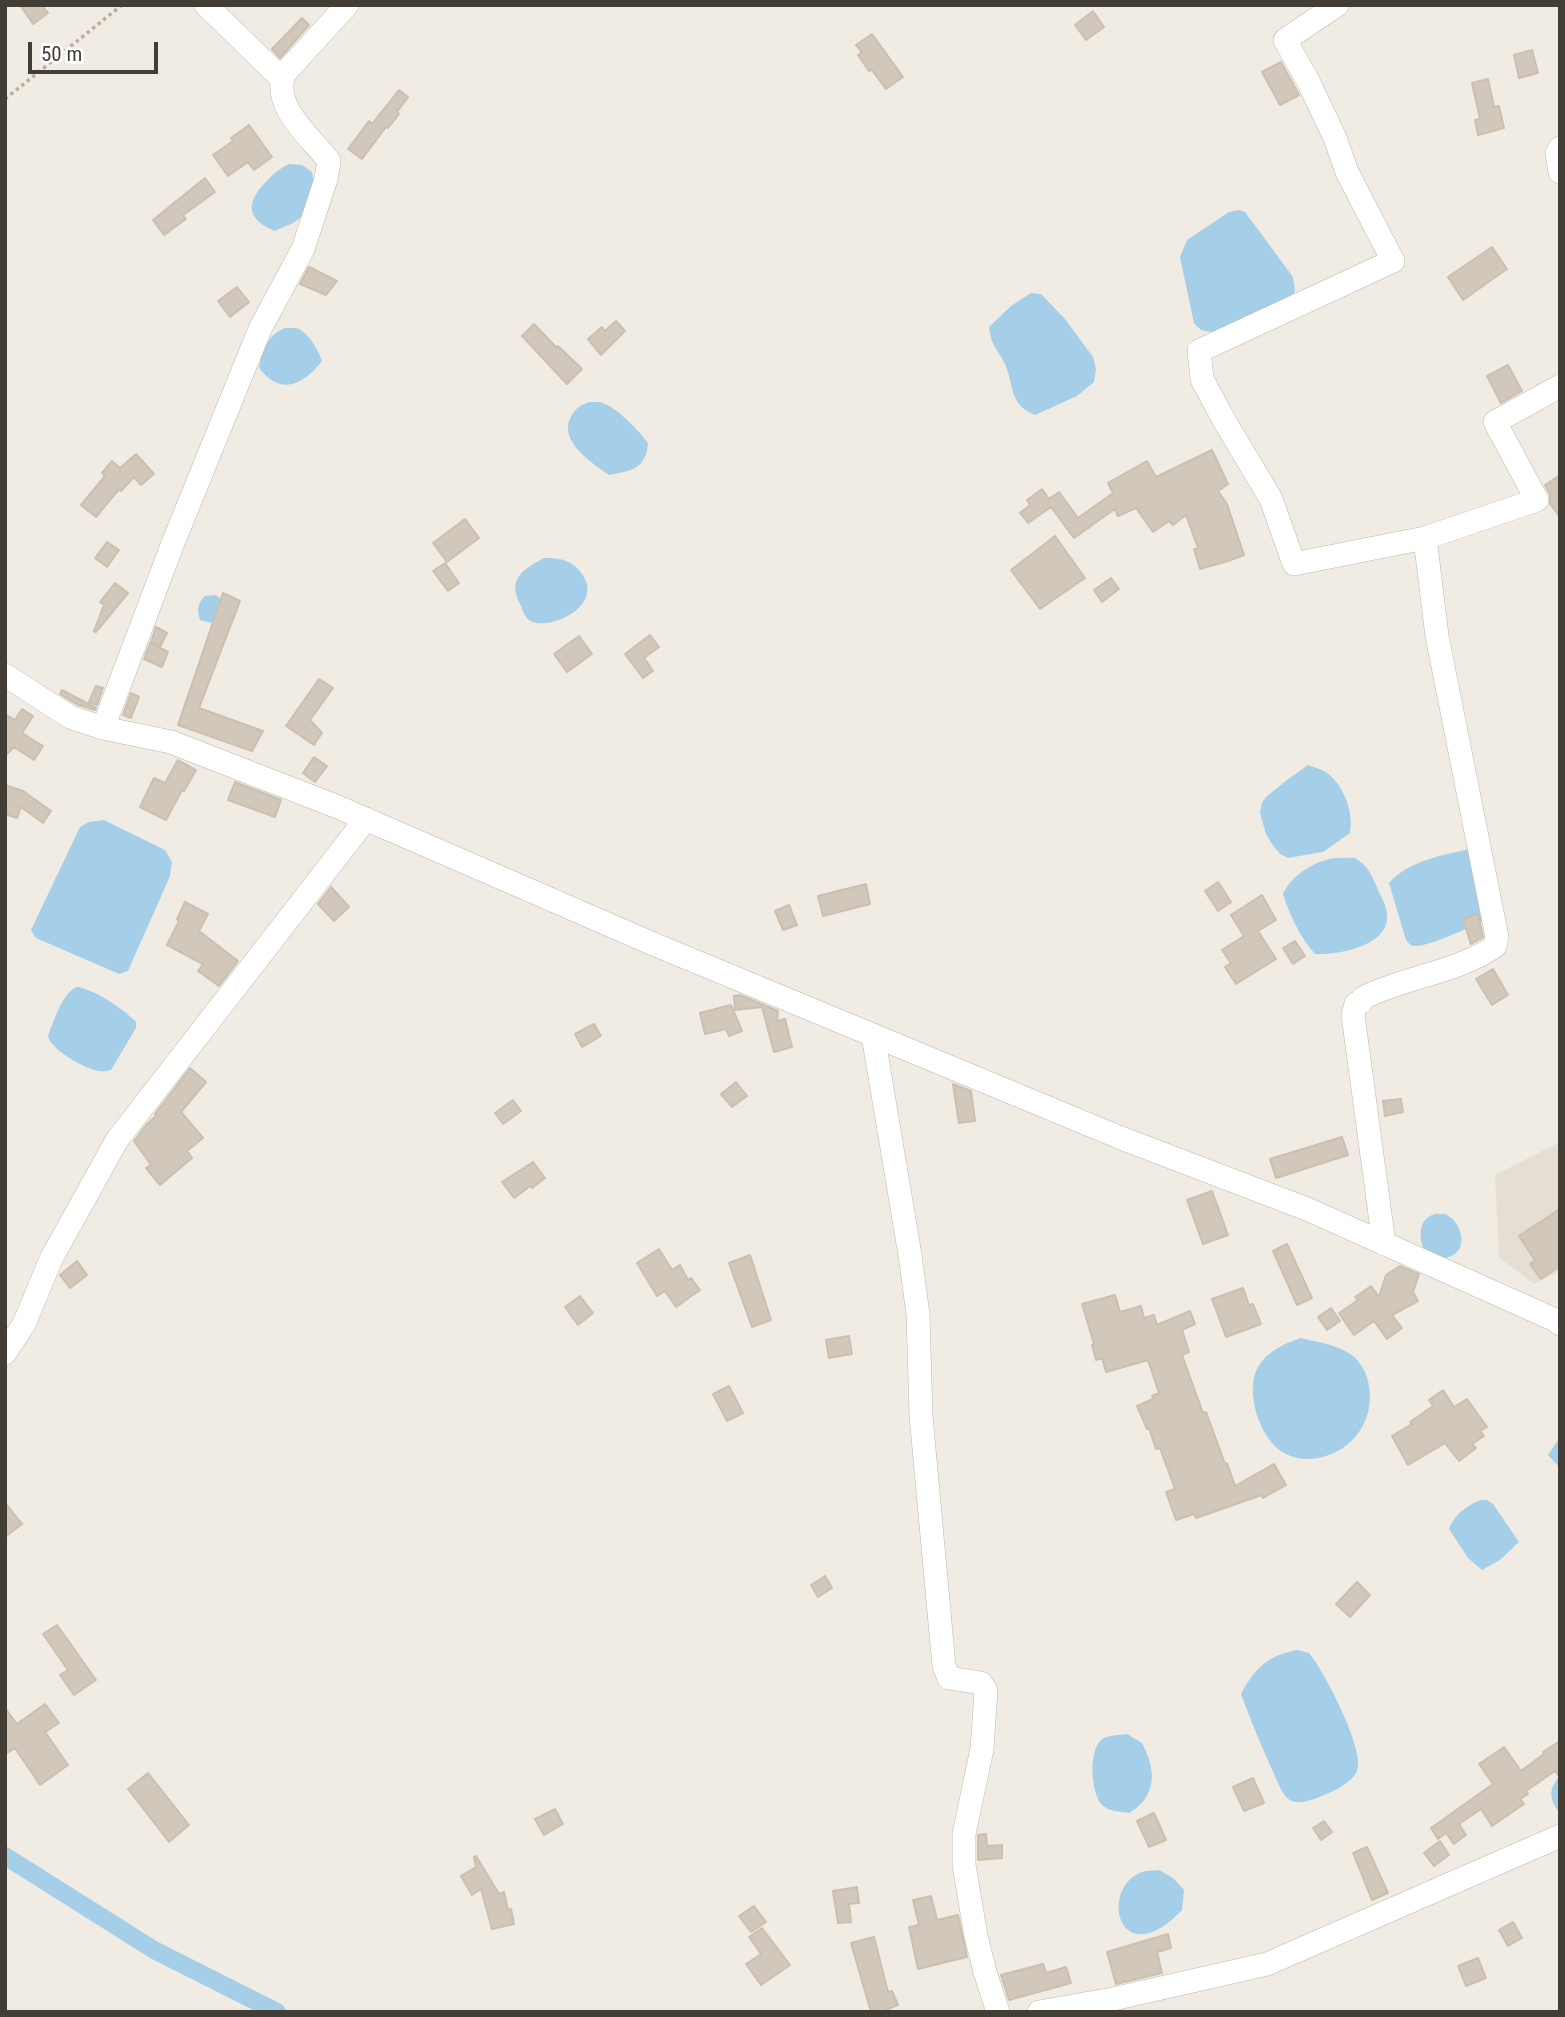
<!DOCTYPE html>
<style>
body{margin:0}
#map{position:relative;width:1565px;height:2017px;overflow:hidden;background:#f0ece4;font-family:"Roboto Condensed",sans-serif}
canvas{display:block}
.frame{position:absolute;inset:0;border:7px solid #423d35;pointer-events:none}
.scale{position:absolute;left:28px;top:42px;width:130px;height:32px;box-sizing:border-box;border:4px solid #423d35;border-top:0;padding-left:9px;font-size:21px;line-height:24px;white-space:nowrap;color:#423d35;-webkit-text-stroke:5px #fff;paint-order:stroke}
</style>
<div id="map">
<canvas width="1565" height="2017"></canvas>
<div class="frame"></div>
<div class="scale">50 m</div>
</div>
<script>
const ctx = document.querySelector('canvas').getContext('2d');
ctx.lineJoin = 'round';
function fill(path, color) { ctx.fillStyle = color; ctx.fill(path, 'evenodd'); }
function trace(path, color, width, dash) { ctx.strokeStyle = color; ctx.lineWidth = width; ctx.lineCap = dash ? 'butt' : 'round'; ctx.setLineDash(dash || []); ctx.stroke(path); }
const residential = new Path2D(`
 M1560,1142V1271L1534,1284L1499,1258L1495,1175Z`);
const water = new Path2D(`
 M289,164L302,165L312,172C316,188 314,206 300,218C294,224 282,227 275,231C250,221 244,206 263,185C271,176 278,169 289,164Z
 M1239,210L1245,212L1293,277L1295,292L1286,300L1216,333L1201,330L1194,323L1180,257L1187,240L1229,212Z
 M1031,293L1041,294L1065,319L1093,357L1096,369L1094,382L1077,396L1035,415C1009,405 1014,385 1005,364C997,348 991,346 989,327L1011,306Z
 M285,328C287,328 295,328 297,328C308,332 319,351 322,361C304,384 281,397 259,368C262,351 268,334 285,328Z
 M589,402C591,402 599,402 600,402C616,406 639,431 648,443C646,469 631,471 609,475C592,463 556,440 572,415C576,408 581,405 589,402Z
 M544,558C560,558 572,560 582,574C607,609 539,636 526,617C523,613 522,607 519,602C508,578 524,569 544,558Z
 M216,595L223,601L219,619L212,623L200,620C197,611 197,603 205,596Z
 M1308,765C1313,767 1320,769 1324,771C1343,782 1354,812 1350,833L1323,852L1305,855L1288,858L1280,854L1272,844L1266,834L1260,813L1262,803L1266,797L1287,780Z
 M104,820L165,850L172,862L170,876L128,971L119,974L36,938L31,930L80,827L89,822Z
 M1470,849L1484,921C1469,927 1429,947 1414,946C1409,945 1409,943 1406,940L1389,883C1408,861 1443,855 1470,849Z
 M1355,858C1369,866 1373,878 1379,892C1383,900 1388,909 1387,918C1386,947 1337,955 1315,954C1300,937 1290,916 1283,894C1290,878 1308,865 1326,860C1334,857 1346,858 1355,858Z
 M77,987C94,989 125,1010 136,1022V1028L111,1070C106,1071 104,1072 99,1071C85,1069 51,1050 48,1036C54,1021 62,993 77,987Z
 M1445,1214C1465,1223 1470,1257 1442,1258C1438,1259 1431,1255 1426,1253C1419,1242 1417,1221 1432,1215C1436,1213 1441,1214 1445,1214Z
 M1301,1338C1316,1342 1333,1344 1347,1352C1374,1367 1376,1409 1359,1432C1343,1455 1309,1467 1284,1453C1260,1440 1244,1391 1258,1367C1267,1351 1284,1344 1301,1338Z
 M1560,1437V1468L1548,1455Z
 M1481,1500H1487L1493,1504L1519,1542L1500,1560L1482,1570L1468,1558L1449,1529C1454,1515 1467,1505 1481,1500Z
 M1298,1650L1309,1653C1323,1669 1366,1751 1357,1771C1351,1784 1330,1793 1317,1798C1307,1801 1296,1806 1287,1798C1281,1792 1278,1782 1274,1774C1262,1748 1251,1721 1241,1694C1255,1668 1268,1655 1298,1650Z
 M1127,1734C1131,1737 1138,1740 1142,1743C1143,1744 1146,1752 1147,1754C1157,1778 1152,1800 1129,1813C1120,1812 1108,1811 1102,1805C1091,1794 1087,1747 1104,1738C1110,1735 1120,1735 1127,1734Z
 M1560,1776V1813C1549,1800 1548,1789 1560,1776Z
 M1159,1870L1173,1878L1184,1890L1182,1910C1119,1976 1098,1888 1142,1872C1147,1870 1153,1871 1159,1870Z`);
const canal = new Path2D(`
 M5,1856L154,1950L277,2012`);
const building = new Path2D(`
 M20,5H42L48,13L33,24Z
 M1093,11L1104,27L1086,40L1075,25Z
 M302,18L309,25L280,58L272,49Z
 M872,34L903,77L886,89L871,69L869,71L858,55L862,52L856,45Z
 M1532,50L1538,73L1519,78L1514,55Z
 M1281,62L1299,95L1280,105L1262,72Z
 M1488,79L1494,107L1499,106L1504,128L1478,135L1475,120L1480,119L1472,83Z
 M399,90L408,97L397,112L399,114L388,128L386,127L362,159L348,149L369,121L372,124Z
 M249,125L272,157L254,170L248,162L228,176L213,155L233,141L231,138Z
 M205,178L215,192L183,215L186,219L164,235L153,220Z
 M1492,247L1507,269L1463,300L1448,277Z
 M309,267L337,281L326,295L300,284Z
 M237,287L249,302L230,317L218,301Z
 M616,321L625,331L601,355L588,339L602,327L605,331Z
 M534,324L557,348L558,346L582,369L567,384L522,336Z
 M1508,365L1522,391L1501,403L1487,376Z
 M1212,450L1228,484L1218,491L1227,504L1244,555L1228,561L1200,569L1194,549L1198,548L1186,515L1173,525L1169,521L1153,532L1136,508L1118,516L1115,509L1074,538L1051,507L1028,523L1020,513L1030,505L1027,500L1042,489L1049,499L1059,492L1078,518L1113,493L1108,483L1147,461L1156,477Z
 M136,454L154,474L141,485L134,477L121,491L119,489L96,517L81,505L105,476L102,473L112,461L120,468Z
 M1560,475V517L1550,504V494L1545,485Z
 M465,519L479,538L447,562L433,543Z
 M1055,536L1085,578L1040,609L1011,570Z
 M107,542L119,550L107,567L95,558Z
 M445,563L459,583L448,591L433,571Z
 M1111,578L1119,589L1102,602L1094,590Z
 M115,583L128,593L96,632L94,631L104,605L100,602Z
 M223,593L240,601L199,708L263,731L252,751L178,725Z
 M156,627L167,633L160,647L151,642Z
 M650,635L659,647L644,658L653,671L643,678L625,654Z
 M579,636L592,654L567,672L554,654Z
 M150,643L168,652L162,667L144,659Z
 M319,679L333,688L310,720L322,733L314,745L286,726Z
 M96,686L103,688L97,705L89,702Z
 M62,690L96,708L95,710L76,704L60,694Z
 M131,693L139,697L131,718L123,715Z
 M22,709L33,716L22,733L43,746L34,760L14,747L5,756V714L15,720Z
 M314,757L327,766L315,782L303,773Z
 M178,760L196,770L184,791L182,790L166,820L140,807L154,778L165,783Z
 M235,782L281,800L275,817L228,800Z
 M5,785L23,791L51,811L43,823L21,807L17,818L5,814Z
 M1218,882L1231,902L1218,911L1205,891Z
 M866,884L870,904L823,916L818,896Z
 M331,887L349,907L334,921L318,904Z
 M1262,895L1276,920L1258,931L1276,959L1236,984L1225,967L1231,963L1222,950L1244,936L1231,915Z
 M185,902L208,914L199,931L238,961L219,986L198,971L203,964L167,945L179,921L177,919Z
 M789,905L797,925L783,930L775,911Z
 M1478,914L1483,937L1471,944L1463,919Z
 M1295,941L1305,956L1293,964L1283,948Z
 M1493,969L1508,995L1492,1005L1476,979Z
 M740,995L778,1011L777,1021L785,1019L792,1047L774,1052L762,1007L735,1010L734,996Z
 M731,1005L742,1031L729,1036L726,1029L705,1034L700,1013Z
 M594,1024L601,1036L582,1047L575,1034Z
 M190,1068L206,1082L181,1112L203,1138L187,1151L192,1158L160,1185L146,1168L151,1165L134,1141L147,1124L156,1116L155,1114Z
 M736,1082L747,1096L732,1107L721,1094Z
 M953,1084L971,1091L975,1121L959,1123Z
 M1401,1099L1403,1112L1385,1116L1383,1101Z
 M513,1100L521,1111L503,1124L495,1113Z
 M1342,1137L1348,1155L1276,1178L1270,1159Z
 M533,1162L545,1178L532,1188L530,1186L514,1198L502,1182Z
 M1212,1191L1228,1235L1203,1244L1187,1200Z
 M1560,1209V1266L1541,1279L1530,1264L1535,1260L1519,1236Z
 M1287,1244L1312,1298L1297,1305L1273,1251Z
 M659,1249L672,1270L680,1265L688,1280L691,1278L700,1290L676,1307L665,1291L657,1296L637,1263Z
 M750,1255L771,1320L752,1327L729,1263Z
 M77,1261L87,1275L70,1288L60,1275Z
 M1400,1266L1419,1274L1413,1292L1418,1301L1392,1315L1402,1328L1387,1339L1374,1321L1354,1335L1339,1313L1358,1300L1355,1297L1371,1286L1379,1297L1386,1275Z
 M1243,1288L1249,1305L1253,1304L1261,1324L1226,1337L1212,1299Z
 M1115,1295L1120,1312L1141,1306L1144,1318L1154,1315L1157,1325L1190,1311L1195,1324L1182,1330L1189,1352L1182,1355L1203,1413L1206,1412L1225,1464L1227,1463L1235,1486L1274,1464L1286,1485L1263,1498L1262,1495L1196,1518L1194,1514L1176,1520L1166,1492L1175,1489L1160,1448L1156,1449L1149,1428L1147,1429L1137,1406L1153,1399L1152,1396L1159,1393L1148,1360L1106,1372L1102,1358L1096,1360L1092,1345L1094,1344L1082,1304Z
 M580,1296L593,1313L578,1325L565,1307Z
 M1331,1308L1340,1321L1327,1330L1318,1317Z
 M849,1336L852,1354L829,1358L826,1340Z
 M729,1386L743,1413L727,1421L713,1394Z
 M1443,1390L1454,1407L1467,1399L1487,1427L1480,1431L1484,1436L1472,1444L1476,1448L1459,1461L1445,1443L1408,1465L1392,1436L1412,1424L1410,1422L1433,1406L1429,1400Z
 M5,1503L22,1524L5,1537Z
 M825,1576L832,1588L818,1597L811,1585Z
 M1357,1582L1370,1595L1350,1617L1336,1604Z
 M57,1625L96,1680L74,1695L60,1675L68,1670L43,1634Z
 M45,1704L59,1723L45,1732L68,1765L40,1785L15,1748L5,1754V1708L17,1724Z
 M1560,1741V1777L1555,1771L1526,1791L1528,1794L1520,1799L1524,1804L1492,1826L1481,1809L1459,1824L1466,1835L1454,1844L1446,1833L1438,1839L1431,1828L1493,1784L1479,1764L1504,1747L1521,1771L1544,1754L1543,1752Z
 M148,1773L189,1825L169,1842L128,1789Z
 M1253,1778L1264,1803L1244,1811L1233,1787Z
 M555,1809L563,1824L544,1835L535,1819Z
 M1154,1813L1166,1840L1149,1847L1137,1821Z
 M1324,1821L1332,1832L1321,1840L1313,1828Z
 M986,1834L987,1846L1002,1845V1858L978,1860V1835Z
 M1440,1841L1449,1855L1434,1866L1424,1853Z
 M1367,1847L1388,1893L1372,1900L1353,1853Z
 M476,1856L499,1894L504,1892L508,1910L511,1909L514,1924L492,1929L481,1889L472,1895L461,1876L476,1867L474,1857Z
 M857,1887L859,1903L849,1904L851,1922L838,1923L833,1891Z
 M931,1896L937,1920L958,1915L967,1957L918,1969L909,1927L919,1925L913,1900Z
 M754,1906L766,1922L751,1932L739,1916Z
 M1513,1922L1522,1938L1508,1946L1499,1930Z
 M762,1928L790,1965L761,1985L746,1964L761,1954L749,1937Z
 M1168,1934L1171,1948L1157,1952L1162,1973L1116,1984L1107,1952Z
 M874,1937L888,1992L892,1991L898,2005L881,2012H871L851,1943Z
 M1478,1958L1486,1978L1466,1986L1458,1966Z
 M1043,1964L1046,1973L1066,1967L1071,1983L1009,2000L1001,1975Z`);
const path = new Path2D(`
 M5,99L122,5`);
const minor = new Path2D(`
 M206,5L282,79
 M1337,5L1285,40L1308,81L1335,138L1347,172L1393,261L1199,351L1202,379L1225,422L1271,499L1294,564L1425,538L1537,500L1495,422L1560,386
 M1560,148L1557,153L1560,172
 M5,675L70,717L103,728L171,742L338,807L651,943L1121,1138L1307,1209L1553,1319L1560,1324
 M103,728L173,543L260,329L303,249L326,179L329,161C311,137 272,107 284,74L347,5
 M873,1035L910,1255L918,1314L921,1416L944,1666L949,1678L981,1683L986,1691L982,1749L964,1834V1865L976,1936L985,1972L998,2012
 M1384,1244L1353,1015L1356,1004L1361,1002L1363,998C1404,977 1459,972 1495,946L1497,937L1437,636L1425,538
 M5,1353L24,1324L51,1259L117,1140L366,819
 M1039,2012L1113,1999L1267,1964L1560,1836`);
fill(residential, '#e4ded3');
fill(water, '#a5cee9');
trace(canal, '#a5cee9', 18);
fill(building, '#d1c8bb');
trace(building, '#cbbfaf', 2);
trace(minor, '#beb7ab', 24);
trace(path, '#bbaf9a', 3.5, [3.5, 3.5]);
trace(minor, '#fff', 23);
</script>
